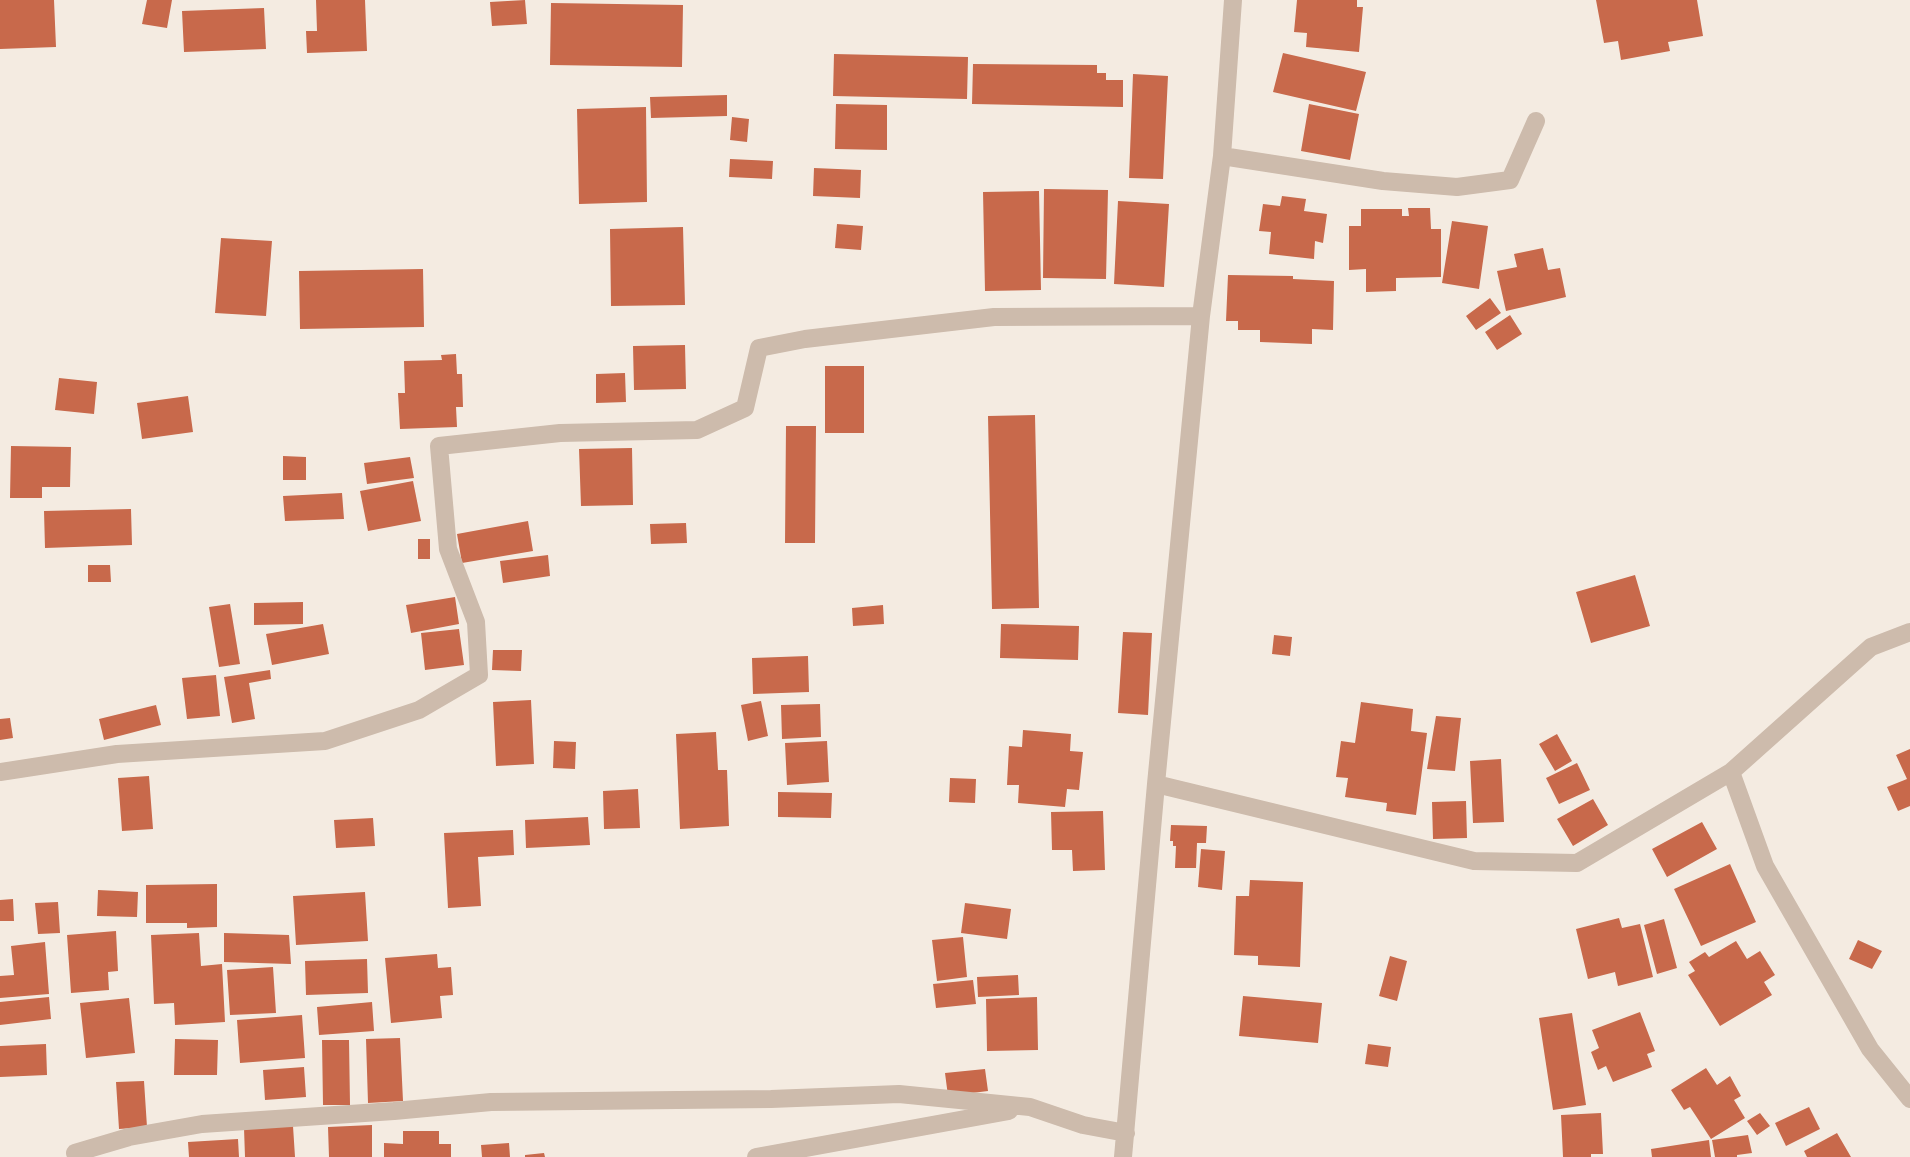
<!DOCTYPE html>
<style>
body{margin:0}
canvas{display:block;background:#f4ebe1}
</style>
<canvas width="1910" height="1157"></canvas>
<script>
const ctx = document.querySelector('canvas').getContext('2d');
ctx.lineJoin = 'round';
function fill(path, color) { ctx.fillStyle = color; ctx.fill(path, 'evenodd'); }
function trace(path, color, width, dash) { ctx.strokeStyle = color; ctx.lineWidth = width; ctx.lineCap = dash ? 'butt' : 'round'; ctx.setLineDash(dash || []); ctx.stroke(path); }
const building = new Path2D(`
 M0,0H54L56,47L0,49Z
 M147,0H172L167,28L142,24Z
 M316,0H365L367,51L307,53L306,31H317Z
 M525,0L527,24L492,26L490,2Z
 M1297,0H1357V7H1363L1359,52L1306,47L1307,33L1294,32Z
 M1596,0H1697L1703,36L1668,42L1670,51L1621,60L1618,41L1604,43Z
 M551,3L683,5L682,67L550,65Z
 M264,8L266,49L184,52L182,11Z
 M1283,53L1366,72L1356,111L1273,92Z
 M834,54L968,57L967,99L833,96Z
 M973,64L1097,65V73H1106V80H1123V107L972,104Z
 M1133,74L1168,76L1163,179L1129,178Z
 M727,95V116L651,118L650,97Z
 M836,104L887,105V150L835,149Z
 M1309,104L1359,114L1350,160L1301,151Z
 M646,107L647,202L579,204L577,109Z
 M732,117L749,119L747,142L730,140Z
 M730,159L773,161L772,179L729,177Z
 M814,168L861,170L860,198L813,196Z
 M1044,189L1108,190L1106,279L1043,278Z
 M1039,191L1041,290L985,291L983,192Z
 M1282,196L1306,199L1304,211L1327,214L1323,243L1315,241L1314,259L1269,254L1271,232L1259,231L1263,204L1280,206Z
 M1118,201L1169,204L1164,287L1114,284Z
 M1408,208H1430L1431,229H1441V277L1396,278V291L1366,292V269L1349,270V226H1361V209H1402V216H1409Z
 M1452,221L1488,226L1479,289L1442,283Z
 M837,224L863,226L861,250L835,248Z
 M683,227L685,305L611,306L610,229Z
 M221,238L272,241L266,316L215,313Z
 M1543,248L1548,270L1560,268L1566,297L1506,311L1497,271L1517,267L1514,254Z
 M423,269L424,327L300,329L299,271Z
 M1228,275L1293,276V279L1334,281L1333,330L1312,329V344L1260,342V330H1238V321H1226Z
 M1490,298L1501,313L1476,330L1466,316Z
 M1510,315L1522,334L1497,350L1485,332Z
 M685,345L686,389L634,390L633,346Z
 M456,354L457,374H462L463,407H456L457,427L400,429L398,393H405L404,361L442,360L441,355Z
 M825,366H864V433H825Z
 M625,373L626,402L596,403V374Z
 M59,378L97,382L94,414L55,410Z
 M188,396L193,432L142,439L137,403Z
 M1035,415L1039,608L992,609L988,416Z
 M786,426H816L815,543H785Z
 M11,446L71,447L70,487H42V498H10Z
 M632,448L633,505L581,506L579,449Z
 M283,456L306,457V480H283Z
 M410,457L414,478L367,484L364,463Z
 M413,481L421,521L368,531L360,491Z
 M342,493L344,519L285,521L283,496Z
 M131,509L132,545L45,548L44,511Z
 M528,521L533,551L462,563L457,534Z
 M686,523L687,543L651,544L650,524Z
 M418,539H430V559H418Z
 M548,555L550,576L503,583L500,561Z
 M88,565H110L111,582H88Z
 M1635,575L1650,626L1591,643L1576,592Z
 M455,597L459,624L411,633L406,605Z
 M303,602V624L254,625V603Z
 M230,604L240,664L219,667L209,607Z
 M883,605L884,624L853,626L852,608Z
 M323,624L329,654L272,665L266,634Z
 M1001,624L1079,626L1078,660L1000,658Z
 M459,629L464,665L425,670L421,633Z
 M1123,632L1152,633L1148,715L1118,713Z
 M1274,635L1292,637L1290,656L1272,654Z
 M493,650H522L521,671L492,670Z
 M808,656L809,692L753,694L752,658Z
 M270,670L271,679L249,683L255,719L232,723L224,677Z
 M216,675L220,716L187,719L182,678Z
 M531,700L534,764L496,766L493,702Z
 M761,701L768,736L748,741L741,705Z
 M1361,702L1413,709L1411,731L1427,733L1416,815L1386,811L1387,803L1345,797L1348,778L1336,777L1341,741L1355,743Z
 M820,704L821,737L782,739L781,705Z
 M156,705L161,725L104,740L99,719Z
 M1436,716L1461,718L1455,771L1427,769Z
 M10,718L13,738L0,740V719Z
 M1023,730L1071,734L1070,751L1083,752L1079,790L1067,789L1065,807L1018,803L1019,785H1007L1009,746L1022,747Z
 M716,732L718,770H727L729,826L680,829L676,734Z
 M1557,734L1572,761L1555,771L1539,744Z
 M554,741L576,742L575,769L553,768Z
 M827,741L829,782L787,785L785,743Z
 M1910,749V806L1898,811L1887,787L1907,779L1896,755Z
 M1501,759L1504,822L1473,823L1470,761Z
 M1577,763L1590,790L1559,804L1546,778Z
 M149,776L153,829L122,831L118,778Z
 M950,778L976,779L975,803L949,802Z
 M638,789L640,828L604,829L603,791Z
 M778,792L832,793L831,818L778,817Z
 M1593,799L1608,825L1573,846L1557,819Z
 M1466,801L1467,838L1433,839L1432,802Z
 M1103,811L1105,870L1073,871L1072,850H1052L1051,812Z
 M588,817L590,845L526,848L525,820Z
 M373,818L375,846L336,848L334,820Z
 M1702,822L1717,849L1667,877L1652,849Z
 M1171,825L1207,826L1206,843H1197L1196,868H1175L1176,846H1173V841H1170Z
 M513,830L514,855L478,857L481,906L448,908L444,833Z
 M1201,849L1225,851L1222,890L1198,887Z
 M1730,864L1756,922L1701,946L1674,889Z
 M1250,880L1303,882L1300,967L1258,965V956L1234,955L1236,896H1249Z
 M217,884V927L187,928V923H146V885Z
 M98,890L138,892L137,917L97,916Z
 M365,892L368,941L296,945L293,896Z
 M13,899L14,921H0V900Z
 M58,902L60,933L38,934L35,903Z
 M965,903L1011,909L1007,939L961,933Z
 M1619,918L1622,928L1640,924L1653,977L1618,986L1615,972L1588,979L1576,929Z
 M1664,919L1677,968L1657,974L1644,925Z
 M116,931L118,971L108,972L109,990L71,993L67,935Z
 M199,933L201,966L222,964L225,1022L175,1025L174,1003L154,1004L151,935Z
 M224,933L289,935L291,964L224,962Z
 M963,937L967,977L937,981L932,940Z
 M1858,940L1882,951L1872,969L1849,959Z
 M1736,941L1747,959L1760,951L1775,975L1764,982L1772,995L1720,1026L1688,975L1695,971L1689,962L1705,952L1709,957Z
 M45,942L49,994L0,998V976L14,975L11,946Z
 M437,954L438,968L451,967L453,995L440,996L442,1018L391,1023L385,958Z
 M1390,956L1407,961L1397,1001L1379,996Z
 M367,959L368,993L306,995L305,961Z
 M273,967L276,1013L230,1015L227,970Z
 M1018,975L1019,995L978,997L977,977Z
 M973,980L976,1004L936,1008L933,984Z
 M1243,996L1322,1003L1318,1043L1239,1036Z
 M49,997L51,1019L0,1025V1002Z
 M1037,997L1038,1050L987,1051L986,999Z
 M129,998L135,1053L86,1058L80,1003Z
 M372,1002L374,1031L319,1035L317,1007Z
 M1640,1012L1655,1051L1647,1054L1652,1067L1613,1082L1606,1066L1598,1070L1591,1052L1599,1048L1592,1030Z
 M1572,1013L1586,1105L1553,1110L1539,1018Z
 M302,1015L305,1058L240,1063L237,1020Z
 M400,1038L403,1101L368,1103L366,1039Z
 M175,1039L218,1040L217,1075H174Z
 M322,1040H349L350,1105H323Z
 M46,1044L47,1075L0,1077V1046Z
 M1368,1044L1391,1047L1388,1067L1365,1064Z
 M304,1067L306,1097L265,1100L263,1070Z
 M1706,1068L1717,1085L1730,1076L1741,1096L1734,1100L1745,1118L1711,1139L1690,1107L1684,1110L1671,1090Z
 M985,1069L988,1091L948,1096L945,1073Z
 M144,1081L147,1127L119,1129L116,1082Z
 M1809,1107L1820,1129L1786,1146L1775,1123Z
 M1601,1113L1603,1154H1591V1157H1563L1561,1115Z
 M1760,1113L1770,1126L1757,1135L1747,1121Z
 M372,1125V1157H329L328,1127Z
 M293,1126L295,1157H245L244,1128Z
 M403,1131H439V1144H451V1157H384V1143L403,1144Z
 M1837,1133L1851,1157H1807L1804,1151Z
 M1748,1135L1752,1153L1737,1155V1157H1715L1712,1140Z
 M238,1139L239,1157H189L188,1142Z
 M1709,1140L1711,1157H1652L1651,1149Z
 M509,1143L510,1157H482L481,1145Z
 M544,1153L545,1157H525V1155Z`);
const street = new Path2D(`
 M1222,156L1383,181L1457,187L1510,180L1536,121
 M0,772L117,754L325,741L419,710L479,675L476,622L448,549L439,446L560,433L697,430L745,408L759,348L805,339L994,317L1201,316
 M1731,772L1765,866L1870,1049L1910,1099
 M1156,784L1474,861L1577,863L1731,772L1871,647L1910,632
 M75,1153L129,1137L202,1124L394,1111L491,1102L771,1099L899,1094L1030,1107L1083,1125L1126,1133
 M756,1157L1009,1111
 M1123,1157L1156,784L1201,316L1222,156L1233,0`);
fill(building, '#c8694b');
trace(street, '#cdbbac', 18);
</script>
